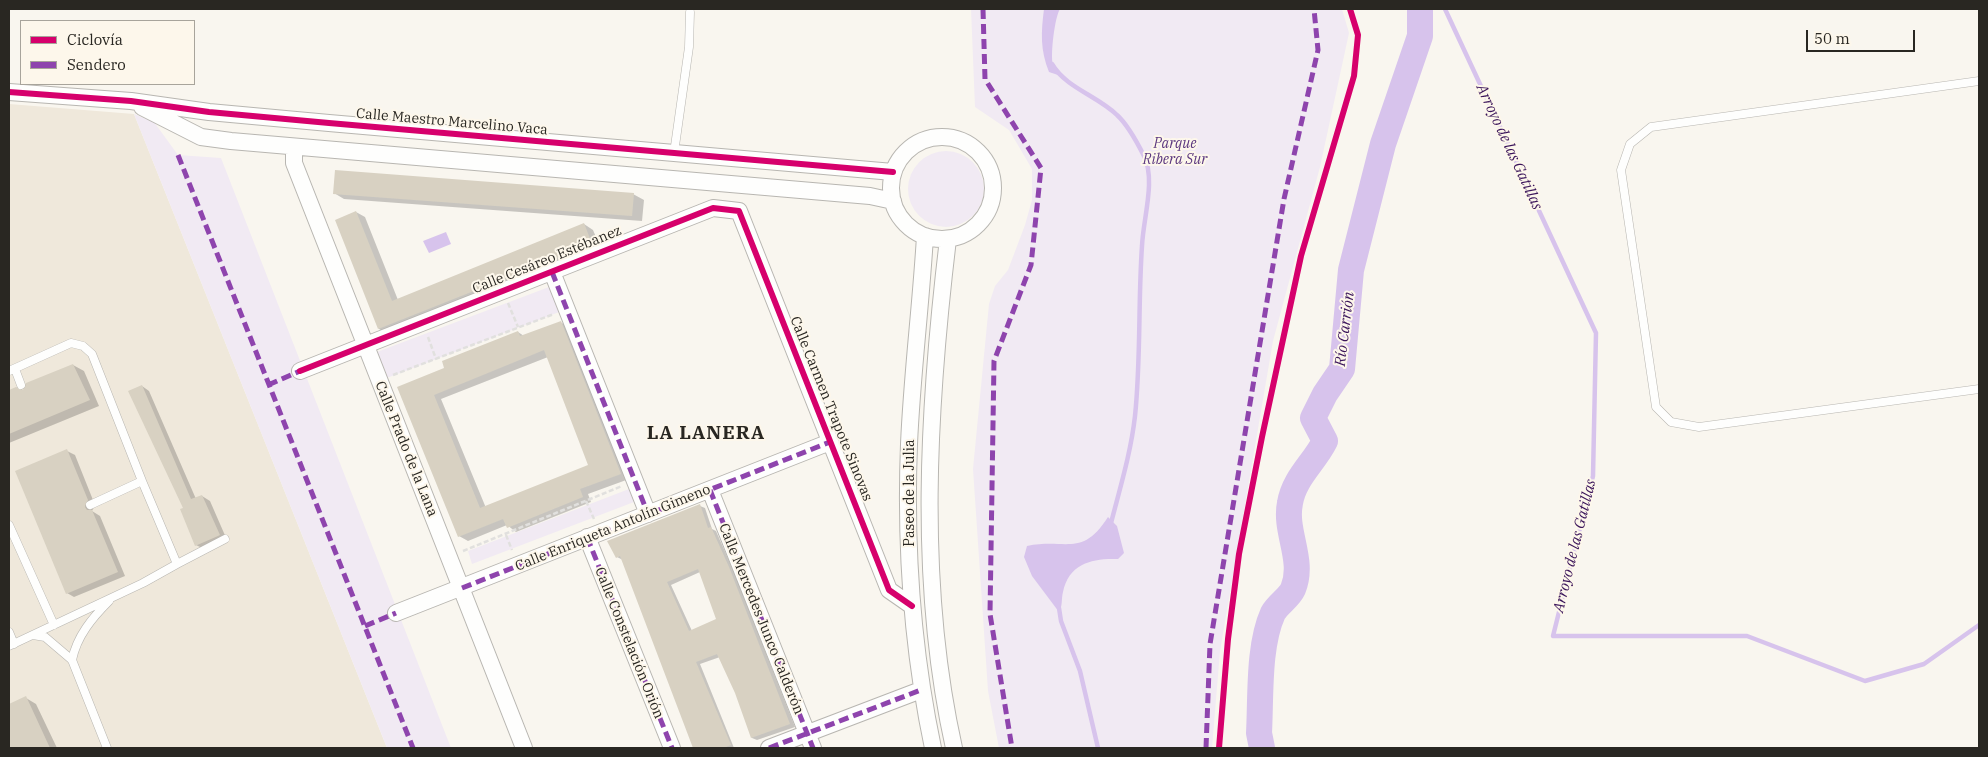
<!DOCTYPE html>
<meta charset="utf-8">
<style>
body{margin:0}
#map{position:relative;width:1988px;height:757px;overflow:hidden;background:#f9f6ef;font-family:"IBM Plex Serif",serif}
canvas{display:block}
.frame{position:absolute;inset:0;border:10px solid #292722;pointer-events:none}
.legend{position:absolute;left:20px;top:20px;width:175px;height:65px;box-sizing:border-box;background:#fdf7eb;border:1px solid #a8a49b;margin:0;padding:6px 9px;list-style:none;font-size:15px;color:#292722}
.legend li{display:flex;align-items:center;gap:10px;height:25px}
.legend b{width:25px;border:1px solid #a8a49b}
.scale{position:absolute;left:1806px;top:30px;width:109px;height:22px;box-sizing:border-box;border:2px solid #292722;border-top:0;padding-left:6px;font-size:15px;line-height:18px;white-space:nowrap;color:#292722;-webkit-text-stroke:4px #fdf7eb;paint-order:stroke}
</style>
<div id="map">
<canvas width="1988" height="757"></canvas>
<div class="frame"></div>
<ul class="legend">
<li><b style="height:6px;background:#d6006c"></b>Ciclovía</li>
<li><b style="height:6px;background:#8e44ad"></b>Sendero</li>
</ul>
<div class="scale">50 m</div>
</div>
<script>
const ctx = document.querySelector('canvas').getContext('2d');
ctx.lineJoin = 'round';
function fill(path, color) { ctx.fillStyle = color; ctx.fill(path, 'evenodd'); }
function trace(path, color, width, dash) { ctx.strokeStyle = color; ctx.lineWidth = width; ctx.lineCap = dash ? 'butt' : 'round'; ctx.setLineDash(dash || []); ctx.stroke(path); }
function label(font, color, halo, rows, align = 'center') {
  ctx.font = font + ' "IBM Plex Serif",serif'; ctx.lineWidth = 4; ctx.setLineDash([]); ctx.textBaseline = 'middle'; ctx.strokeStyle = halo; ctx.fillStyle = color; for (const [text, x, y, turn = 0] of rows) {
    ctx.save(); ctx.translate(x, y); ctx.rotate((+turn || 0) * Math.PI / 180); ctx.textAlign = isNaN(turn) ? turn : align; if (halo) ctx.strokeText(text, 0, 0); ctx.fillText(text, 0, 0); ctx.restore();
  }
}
const built = new Path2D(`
 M9,104L134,114L387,748H9Z`);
const green = new Path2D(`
 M971,9H1342L1349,33L1320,167L1273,341L1220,651L1212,748H999L988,691L973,469L989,304L995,286L1008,270L1025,225L1032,200V169L1009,130L975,107Z
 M134,114L154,122L178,155L221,158L451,748H387Z
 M908 189a38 38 0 1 1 76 0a38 38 0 1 1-76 0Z
 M557,284L567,309L379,381L369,355Z
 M629,489L634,502L472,564L468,551Z`);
const water = new Path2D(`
 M1044,9H1060C1055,16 1050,55 1053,65C1054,68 1057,72 1058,75L1049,72C1040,50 1041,32 1044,9Z
 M446,232L451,244L429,253L423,241Z
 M1108,517L1117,526L1124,553L1118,559C1093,558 1069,563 1063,592C1061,600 1063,605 1059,612L1032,576L1024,557L1027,546C1066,538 1082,558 1108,517Z`);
const shadow = new Path2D(`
 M334,193L633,194L644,200L642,221L344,199Z
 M356,212L365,217L398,300L584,224L593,230L601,249L388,334L379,329Z
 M560,322L569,327L629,479L588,494L591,502L516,532L507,525L468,541L459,536L398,388L446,368L518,332L524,336ZM548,357L590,466L486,508L441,399Z
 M73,365L84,371L99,406L9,443V391L16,389L24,392Z
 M142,386L149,391L196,499L202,496L210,501L227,540L204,549L196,545Z
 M67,451L75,455L95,505L92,511L100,516L125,576L74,597L67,593Z
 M700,506L705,508L712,529L716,531L733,570L795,727L757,740L752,738L736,693L720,657L700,664L734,748H695L623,560L617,557ZM700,572L718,620L692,631L671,585Z
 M26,698L36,704L57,748H9V705Z`);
const stream = new Path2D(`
 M1445,9L1596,333L1593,476L1553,636H1747L1865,681L1924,664L1979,625
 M1052,64C1066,88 1098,96 1117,115C1128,125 1137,142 1144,156C1156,180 1143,219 1142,246C1138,303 1141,359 1135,416C1131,452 1120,488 1111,523
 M1059,608L1061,621L1080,671L1098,748`);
const river = new Path2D(`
 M1262,748L1259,733C1261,697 1258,646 1273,613C1278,604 1289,598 1293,589C1305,560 1284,532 1290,503C1294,478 1314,463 1325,441L1313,418L1325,394L1342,369L1351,270L1383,144L1420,36V9`);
const building = new Path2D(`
 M335,170L634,193L632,216L333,194Z
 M356,211L392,301L584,223L592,244L378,329L335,220Z
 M561,321L621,474L580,489L583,497L507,528L503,519L458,537L397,387L444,368L442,361L518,331L520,336ZM544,350L588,465L480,508L434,395Z
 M73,364L90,400L9,434V390L16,387L23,390L26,383Z
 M142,385L191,499L202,495L220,535L218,536L195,546L180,509L183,508L128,391Z
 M67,449L88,500L85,507L87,510H92L118,572L66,594L15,471Z
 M700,504L708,528L711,527L729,567L790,724L751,738L735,693L717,654L696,662L731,745L723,748H693L620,556L616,558L607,541ZM698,569L716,619L689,631L667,582Z
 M26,696L50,748H9V704Z`);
const path = new Path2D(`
 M508,303L518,327
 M428,337L436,359
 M393,375L554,314
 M586,501L594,519
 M506,535L512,550
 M463,551L622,486`);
const service = new Path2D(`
 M1979,81L1651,127L1630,144L1621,170L1656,407L1671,422L1699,427L1979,389
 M674,153L689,47L690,12
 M15,369L21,385
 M9,371L71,343L83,346L92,354L142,481
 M9,525L54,625
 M177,564L225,539
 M9,632L14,644
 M33,635L45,637L72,660L107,748
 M9,646L143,583L177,564L142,481L90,505
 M72,660C77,636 92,618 109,601`);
const minor = new Path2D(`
 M9,92L131,101L209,112L329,123L893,172
 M142,107L201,137L231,141L870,196L893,201
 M891 188a51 51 0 1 1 102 0a51 51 0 1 1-102 0Z
 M294,148V163L524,748
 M925,236C921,305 912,374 909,444C905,546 912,648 933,748
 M948,239C928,406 917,583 954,748
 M552,272L648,514
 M300,371L713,208L739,211L889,590L912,606
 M710,490L813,748
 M587,537L672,748
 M396,613L830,442
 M769,748L921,690`);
const quiet = new Path2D(`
 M983,9L985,79L1041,168L1031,265L994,361L990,614L1012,748
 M178,155L413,748
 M552,272L648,514
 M268,385L300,371
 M710,490L813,748
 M587,537L672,748
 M462,588L830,442
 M365,626L396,613
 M769,748L921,690
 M1206,748L1210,644L1284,199L1318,50L1314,9`);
const cycleway = new Path2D(`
 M9,92L131,101L209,112L329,123L893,172
 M300,371L713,208L739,211L889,590L912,606
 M1219,748L1228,639L1239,554L1262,437L1301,256L1354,76L1358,35L1350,9`);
const streetNames = [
 ["Calle Maestro Marcelino Vaca",452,122,5],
 ["Calle Cesáreo Estébanez",547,260,-22],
 ["Calle Carmen Trapote Sinovas",831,409,68],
 ["Calle Prado de la Lana",406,449,68],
 ["Paseo de la Julia",910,493,-90],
 ["Calle Enriqueta Antolín Gimeno",613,528,-22],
 ["Calle Mercedes Junco Calderón",761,619,68],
 ["Calle Constelación Orión",629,643,68]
];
const parkNames = [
 ["Parque",1175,144],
 ["Ribera Sur",1175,160]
];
const waterNames = [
 ["Arroyo de las Gatillas",1509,147,65],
 ["Río Carrión",1345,329,-83],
 ["Arroyo de las Gatillas",1575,546,-76]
];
const districtNames = [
 ["LA LANERA",706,434]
];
fill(built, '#efe8db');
fill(green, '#f1eaf3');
fill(water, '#d7c3ec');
fill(shadow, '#0003');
trace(stream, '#d7c3ec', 4.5);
trace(river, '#d7c3ec', 26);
fill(building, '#d8d1c2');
trace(service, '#b8b6b1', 9);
trace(minor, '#b8b6b1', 18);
trace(path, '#e1e0de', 2.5, [5, 2.5]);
trace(service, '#fefefd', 8);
trace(minor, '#fefefd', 16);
trace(quiet, '#8e44ad', 5, [10, 5]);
trace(cycleway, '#d6006c', 6);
label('14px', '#292722', '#fdf7eb', streetNames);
label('italic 14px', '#5b377f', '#fdf7eb', parkNames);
label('italic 15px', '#3a145a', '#fdf7eb', waterNames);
ctx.letterSpacing = '1px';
label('bold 19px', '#292722', '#fdf7eb', districtNames);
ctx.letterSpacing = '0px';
</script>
